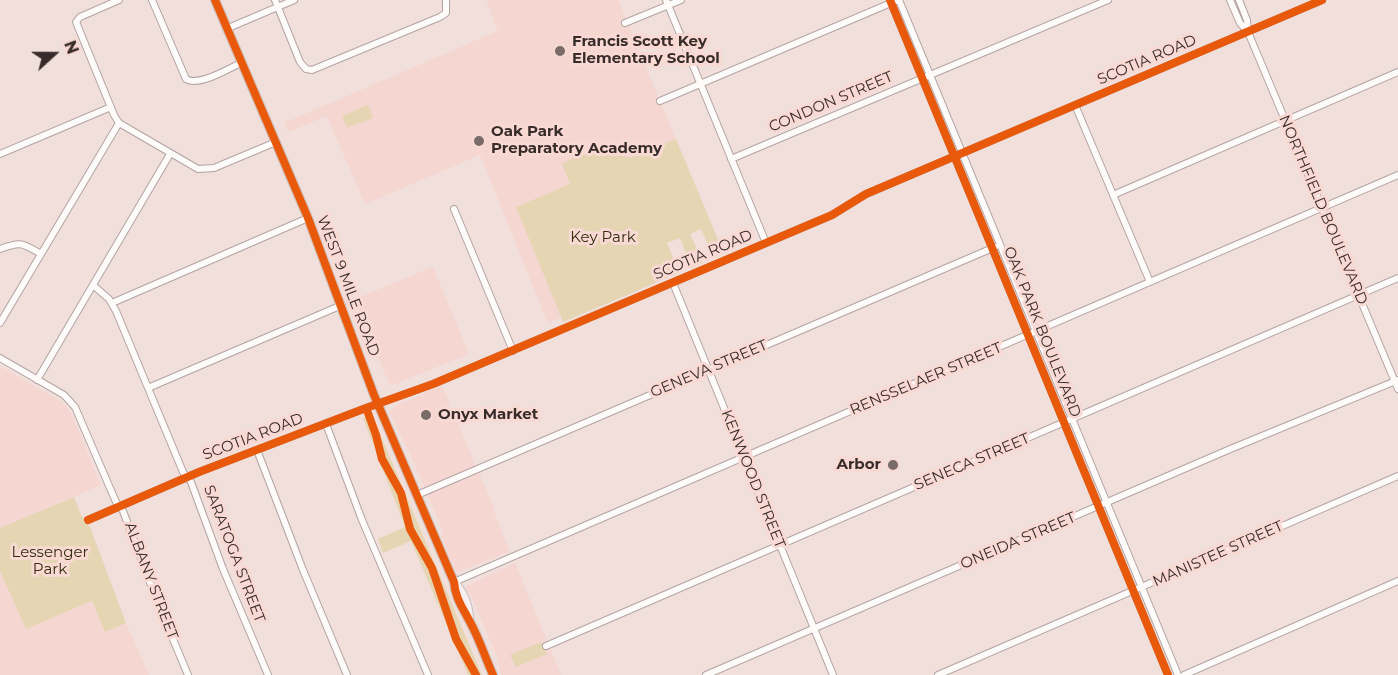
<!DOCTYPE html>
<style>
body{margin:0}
#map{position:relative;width:1398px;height:675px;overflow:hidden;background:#f1dfdb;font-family:Montserrat,sans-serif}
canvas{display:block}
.north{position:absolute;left:24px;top:24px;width:60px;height:60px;-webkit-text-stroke:4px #f9d9d3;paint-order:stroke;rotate:69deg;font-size:16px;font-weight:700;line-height:24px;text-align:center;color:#382c2a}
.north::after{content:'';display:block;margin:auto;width:21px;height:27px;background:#382c2a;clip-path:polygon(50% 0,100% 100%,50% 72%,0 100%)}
</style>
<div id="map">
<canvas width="1398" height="675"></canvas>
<div class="north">N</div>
</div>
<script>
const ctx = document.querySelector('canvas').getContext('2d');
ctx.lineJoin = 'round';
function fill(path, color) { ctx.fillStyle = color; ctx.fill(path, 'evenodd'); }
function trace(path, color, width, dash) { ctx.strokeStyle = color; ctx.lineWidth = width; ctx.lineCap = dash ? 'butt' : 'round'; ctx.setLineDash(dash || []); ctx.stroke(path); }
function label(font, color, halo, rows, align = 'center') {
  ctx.font = font + ' Montserrat,sans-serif'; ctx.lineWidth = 6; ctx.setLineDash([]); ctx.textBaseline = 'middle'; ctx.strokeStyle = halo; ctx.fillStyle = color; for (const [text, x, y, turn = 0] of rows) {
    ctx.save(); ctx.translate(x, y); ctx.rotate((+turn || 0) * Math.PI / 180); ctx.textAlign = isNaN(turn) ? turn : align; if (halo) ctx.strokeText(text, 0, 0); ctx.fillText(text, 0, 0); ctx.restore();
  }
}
const built = new Path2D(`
 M486,0H618L676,139L517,207L561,317L548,323L480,155L365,204L327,116L288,132L284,123L498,31Z
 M433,267L469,354L390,386L355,299Z
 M0,366L57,399L67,407L73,417L101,485L0,528Z
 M442,386L495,511L494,512L510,552L456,572L441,535L443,531L411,456L389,412L395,406Z
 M515,563L561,675H501L496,654L471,596L467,594L465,587Z
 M0,571L26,629L92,601L105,632L126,623L149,675H0Z`);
const green = new Path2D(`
 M368,105L373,118L347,128L342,116Z
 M676,139L724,254L714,258L701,229L690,234L703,263L692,268L680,238L667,243L679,273L563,322L516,207L570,184L562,164C584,150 606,148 630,158Z
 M372,415L482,675H468L411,541L383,553L378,539L405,527L363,418Z
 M74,497L81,515L90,527L126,623L105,632L92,601L26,629L0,571V528Z
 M541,642L547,654L516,667L510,655Z`);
const minor = new Path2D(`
 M119,0L80,17L76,22L114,115L119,123L198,169L214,168L276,142
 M152,0L186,79C199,87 227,69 241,63
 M275,0L300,62L306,69L312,70L440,17L446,13V0
 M666,0L766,243
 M890,0L1168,675
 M899,0L1178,675
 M1230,0L1240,23L1248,32L1247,20L1239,0
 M625,23L681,0
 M226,29L294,0
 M1248,32L1398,389
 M660,101L898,0
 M1075,105L1150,282
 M0,154L111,107
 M731,159L1108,0
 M1113,195L1398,72
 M454,209L513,351
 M0,249C21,241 22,243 41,254
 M673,283L833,675
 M94,286L109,299L116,311L183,472L191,482L223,569L268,675
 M112,303L308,218
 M0,323L119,123
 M0,358L64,395L75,407L116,502L123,511L157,601L188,675
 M37,380L170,154
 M148,388L342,305
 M326,424L362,520L428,675
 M257,450L303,570L347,675
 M417,495L995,247
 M88,520L199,472L366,408L433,384L832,215L866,194L1322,0
 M454,582L1398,175
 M546,646L1398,278
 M706,675L1228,450L1398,380
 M938,675L1398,476
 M1184,675L1398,581`);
const major = new Path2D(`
 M215,0L308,218L374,395L454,582C455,598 463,608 470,622C479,638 485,657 493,675
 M454,582C463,592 469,606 469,619`);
const cycleway = new Path2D(`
 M215,0L308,218L374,395L454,582C455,598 463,608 470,622C479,638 485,657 493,675
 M890,0L1168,675
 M368,413L376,435L382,459L401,493L410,529L432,568L456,639L476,675
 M88,520L199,472L366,408L433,384L832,215L866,194L1322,0`);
const markers = [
 [560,51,6,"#796b68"],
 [479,141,6,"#796b68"],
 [426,415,6,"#796b68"],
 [893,465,6,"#796b68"]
];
const poiNames = [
 ["Francis Scott Key",572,42],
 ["Elementary School",572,59],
 ["Oak Park",491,132],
 ["Preparatory Academy",491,149],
 ["Onyx Market",438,415],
 ["Arbor",881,465,"right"]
];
const streetNames = [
 ["SCOTIA ROAD",1147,60,-23],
 ["CONDON STREET",831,102,-23],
 ["NORTHFIELD BOULEVARD",1323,210,67],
 ["SCOTIA ROAD",703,255,-23],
 ["WEST 9 MILE ROAD",348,286,69],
 ["OAK PARK BOULEVARD",1042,332,68],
 ["GENEVA STREET",709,369,-23],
 ["RENSSELAER STREET",926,379,-23],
 ["SCOTIA ROAD",253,437,-21],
 ["SENECA STREET",972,462,-23],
 ["KENWOOD STREET",753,479,68],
 ["ONEIDA STREET",1018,541,-23],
 ["SARATOGA STREET",234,554,69],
 ["MANISTEE STREET",1218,554,-24],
 ["ALBANY STREET",151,581,69]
];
const parkNames = [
 ["Key Park",603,238],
 ["Lessenger",50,553],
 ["Park",50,570]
];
fill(built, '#f5d6d1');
fill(green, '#e5d5b3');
trace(minor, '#b2a4a2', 8);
trace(major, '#c7bebc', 10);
trace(minor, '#fdfafa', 6);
trace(major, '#f6eeef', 8);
trace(cycleway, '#e8590c', 8);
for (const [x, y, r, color] of markers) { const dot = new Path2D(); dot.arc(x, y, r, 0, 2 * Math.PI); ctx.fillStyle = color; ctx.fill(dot); trace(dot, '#f9d9d3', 2); }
label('bold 15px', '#382c2a', '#f9d9d3', poiNames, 'left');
label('15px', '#382c2a', '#f9d9d3', streetNames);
label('15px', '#322b0d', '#f9d9d3', parkNames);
</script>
